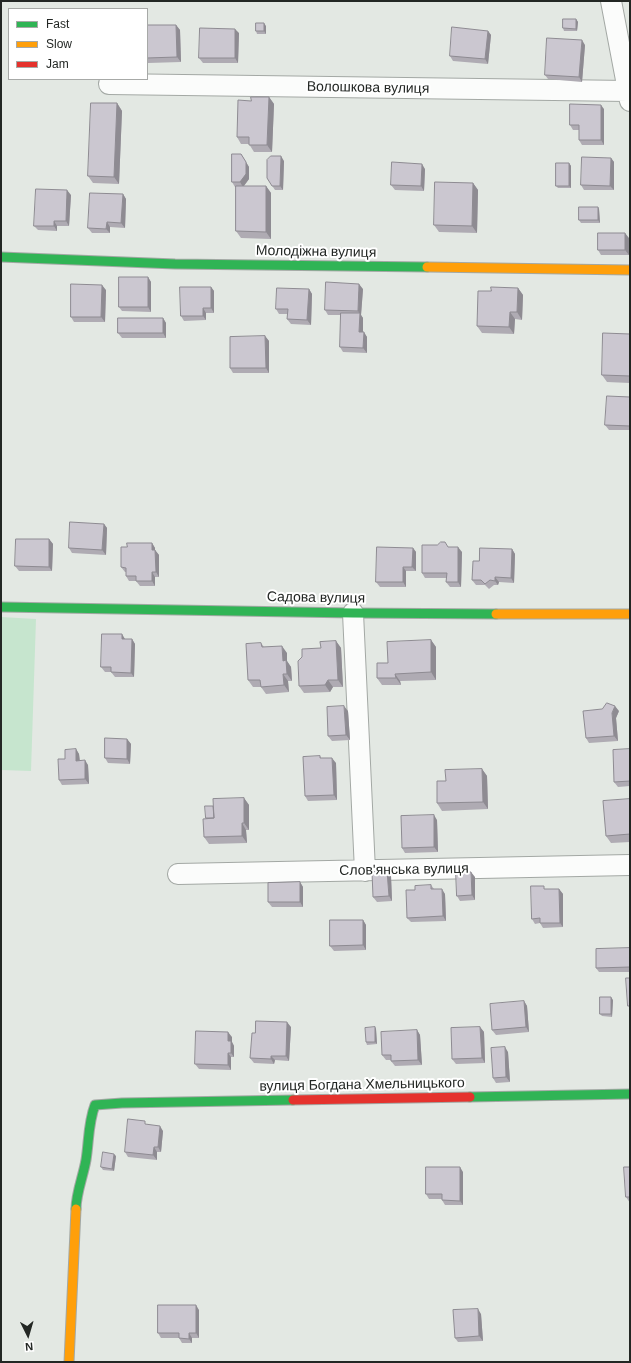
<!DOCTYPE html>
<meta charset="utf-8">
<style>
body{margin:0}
#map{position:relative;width:631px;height:1363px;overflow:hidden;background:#e3e8e3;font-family:Helvetica,sans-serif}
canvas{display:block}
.frame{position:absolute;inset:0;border:2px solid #232724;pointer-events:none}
.legend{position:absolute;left:8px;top:8px;width:140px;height:72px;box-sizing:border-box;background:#fff;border:1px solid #a7a9a7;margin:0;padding:5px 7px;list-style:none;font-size:12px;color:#232724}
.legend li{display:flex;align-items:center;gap:8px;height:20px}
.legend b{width:20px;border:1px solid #a7a9a7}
.north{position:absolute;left:8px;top:1315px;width:40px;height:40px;-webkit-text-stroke:3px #fff;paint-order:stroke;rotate:175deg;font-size:11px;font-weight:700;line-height:16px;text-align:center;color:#232724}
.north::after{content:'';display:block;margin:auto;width:14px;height:18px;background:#232724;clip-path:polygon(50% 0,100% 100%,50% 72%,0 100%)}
</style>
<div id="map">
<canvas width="631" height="1363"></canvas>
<div class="frame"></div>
<ul class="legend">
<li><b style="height:5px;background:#30b455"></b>Fast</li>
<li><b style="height:5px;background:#ff9f0a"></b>Slow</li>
<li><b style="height:5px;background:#e5322d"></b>Jam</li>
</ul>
<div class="north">N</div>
</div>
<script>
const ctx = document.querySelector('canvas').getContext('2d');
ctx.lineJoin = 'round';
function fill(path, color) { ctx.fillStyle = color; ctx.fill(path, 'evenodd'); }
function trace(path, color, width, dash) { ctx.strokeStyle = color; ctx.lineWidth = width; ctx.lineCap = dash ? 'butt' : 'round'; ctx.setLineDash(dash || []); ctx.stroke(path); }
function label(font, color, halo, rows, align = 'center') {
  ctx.font = font + ' Helvetica,sans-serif'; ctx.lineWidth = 4; ctx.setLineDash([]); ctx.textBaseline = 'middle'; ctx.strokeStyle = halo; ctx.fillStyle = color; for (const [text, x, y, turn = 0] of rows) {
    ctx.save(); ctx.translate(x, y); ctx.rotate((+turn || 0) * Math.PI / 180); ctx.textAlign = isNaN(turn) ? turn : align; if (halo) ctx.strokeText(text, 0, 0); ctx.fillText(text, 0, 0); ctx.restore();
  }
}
const green = new Path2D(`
 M1,617L36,619L31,771L1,770Z`);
const street = new Path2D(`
 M611,1L630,101
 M109,84L628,91
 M353,613L365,871
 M178,874L630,865`);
const fast = new Path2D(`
 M1,257L175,264L427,267
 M1,607L353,613L496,614
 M470,1097L630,1094
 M76,1209C76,1193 83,1177 86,1160C89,1142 88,1123 95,1105L122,1103L293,1100`);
const slow = new Path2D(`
 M427,267L630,270
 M496,614H630
 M69,1362L76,1209`);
const jam = new Path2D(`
 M293,1100L470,1097`);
const wall = new Path2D(`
 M576,19L578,22L577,31H564L563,28Z
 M147,25H176L180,30L181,62L148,63L147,62Z
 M266,26V34H257L256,31Z
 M488,31L491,35L488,64L453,61L450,56Z
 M239,33L238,63H203L199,58Z
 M585,45L582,82L548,79L545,75Z
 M269,97L274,104L272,152H254L249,144H241L237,137L251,101Z
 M117,103L122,111L119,184L93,183L88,176Z
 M604,109V145H582L579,140V130H573L570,125Z
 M241,154L249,167V179L244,186H266L271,193V239L241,238L236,231V187H235L232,182Z
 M611,158L614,162V190H584L581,185Z
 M284,161L283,190H275L267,178Z
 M569,163L571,166V188H558L556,186Z
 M425,169L424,191L395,190L391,185Z
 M473,183L478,190L477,233L439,232L434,225Z
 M123,194L126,199L125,228L110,227V233H92L88,228Z
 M71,195L69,226H57V231L38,230L34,226Z
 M598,207L599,209L600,223H581L579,220Z
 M629,238V255H601L598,250Z
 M148,277L151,282V312L122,311L119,307Z
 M211,287L214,291V313H206V320L184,321L181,316Z
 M518,288L523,295L522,320L515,319L514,334L482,333L477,326L491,291Z
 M309,289L312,294L311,325L291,324L287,319L288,314H279L276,309Z
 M363,289L361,315L363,318V332L367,337V353L343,352L340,347L341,315H328L325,310Z
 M106,290L105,322H74L71,317Z
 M163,318L166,323V338H122L118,333Z
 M630,334V383L607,382L602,375Z
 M265,336L269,341V373H233L230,368Z
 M630,397V430H609L605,425Z
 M104,524L107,528L106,555L72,553L69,548Z
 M49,539L53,544L52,571H19L15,566Z
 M152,543L155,548V550L159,555V577H155V586H140L136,581H129L126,576V572H125L121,567L127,547Z
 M437,545L448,547L462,552L461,587H450L446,582L447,578H425L422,573Z
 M413,548L416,552V571H406V587H380L376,582Z
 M512,549L515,554L514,583L499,582L498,585H494L489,589L485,585H476L472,580L479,561Z
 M125,639H132L135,644L134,677H115L111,672H105L101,667Z
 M431,640L436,647V680L400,681L401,685H382L377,678L388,663Z
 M336,641L341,648L343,687H333L330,692L304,693L299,686L321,648Z
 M261,643L264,647L287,653V661L291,667L292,681H288L289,692L266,694L261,687H253L248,680Z
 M348,711L350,740L332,741L328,736Z
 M619,711L616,718L618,741L589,743L586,738Z
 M127,739L131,744L130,764L108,763L105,758Z
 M76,749L79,754L80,760L88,765L89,784L62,785L59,780L65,759Z
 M630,749V786L618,787L614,782Z
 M320,756L321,758L336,763L337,800L308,801L305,796Z
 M482,769L487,776L488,809L442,811L437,803Z
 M244,798L249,805V830H246L247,843L209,844L204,837L206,818Z
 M630,799V842L611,843L606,836Z
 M437,820L438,852L405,853L402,848Z
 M391,876L392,901L377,902L373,897Z
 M475,877V900L460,901L457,896Z
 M300,882L303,887V907H272L268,902Z
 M431,885L434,889L445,894L446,921L411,922L407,918L415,890Z
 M547,889H559L563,894V927L543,928L540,923L535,924L532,919Z
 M363,920L366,925V950L334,951L330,946Z
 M630,948V972H599L596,968Z
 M613,1000L612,1017L602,1016L600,1014Z
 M524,1001L527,1006L529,1032L496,1035L492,1030Z
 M291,1027L289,1061L275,1060L274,1064L254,1063L250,1058L255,1033Z
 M375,1027L376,1029L377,1044L367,1045L366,1042Z
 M480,1027L484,1032L485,1063L456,1064L452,1059Z
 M417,1030L420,1035L422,1065L395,1066L391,1061V1060H386L382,1055Z
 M232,1037V1042L234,1046V1057H231V1070L199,1069L195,1064Z
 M508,1052L510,1082L496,1083L493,1078Z
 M147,1125L163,1131L161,1152H157V1160L128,1157L125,1152Z
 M116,1156L114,1171L103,1170L101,1167Z
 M630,1167V1203L626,1197Z
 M463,1172V1205H445L442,1200V1199H429L426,1194Z
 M199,1310V1338H192V1343H182L179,1338H161L158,1333Z
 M481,1314L483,1341L458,1342L455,1338Z`);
const shadedWall = new Path2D(`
 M576,19L578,22L577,31L576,29Z
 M264,23L266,26V34L264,31Z
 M176,25L180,30L181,62L177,57Z
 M235,29L239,33L238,63L235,58Z
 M488,31L491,35L488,64L485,59Z
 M582,40L585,45L582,82L579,77Z
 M269,97L274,104L272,152L267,145Z
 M117,103L122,111L119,184L114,177Z
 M601,105L604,109V145L601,140Z
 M241,154L249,167V179L243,187L240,182Z
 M281,156L284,161L283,190L280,186Z
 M611,158L614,162V190L610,186Z
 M569,163L571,166V188L569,186Z
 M422,164L425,169L424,191L421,186Z
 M473,183L478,190L477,233L472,226Z
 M266,186L271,193V239L266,232Z
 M67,190L71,195L69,226L66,221Z
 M123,194L126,199L125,228L121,223Z
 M598,207L599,209L600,223L598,220Z
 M54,221L57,226V231L54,226Z
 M107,222L110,227V233L106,229Z
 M625,233L629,238V255L625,250Z
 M148,277L151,282V312L148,307Z
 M359,284L363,289L361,315L363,318V337L359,332L360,315L358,311Z
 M102,285L106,290L105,322L101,317Z
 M211,287L214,291V313L211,308Z
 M518,288L523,295L522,320L517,312Z
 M309,289L312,294L311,325L307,320Z
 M203,308L206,313V320L203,316Z
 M510,312L515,319L514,334L509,327Z
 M163,318L166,323V338L163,333Z
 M364,332L367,337V353L363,348Z
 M265,336L269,341V373L266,368Z
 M104,524L107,528L106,555L102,550Z
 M49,539L53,544L52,571L49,567Z
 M152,543L155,548V555L152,550Z
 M458,547L462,552L461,587L458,582Z
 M413,548L416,552V571L412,567Z
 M512,549L515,554L514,583L511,578Z
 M155,550L159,555V577L156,572Z
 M403,567L406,571V587L403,582Z
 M152,572L155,577V586L152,581Z
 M495,577L499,582L498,585L495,581Z
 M122,634L125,639H122Z
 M132,639L135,644L134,677L131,673Z
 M431,640L436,647V680L431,672Z
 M336,641L341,648L343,687L338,680Z
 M282,646L287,653V661L291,667L292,681L287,674L283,661Z
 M283,674L288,681L289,692L284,685Z
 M395,674L400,681L401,685L396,678Z
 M328,680L333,687L330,692L325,685Z
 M344,706L348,711L350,740L346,735Z
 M615,706L619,711L616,718L618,741L614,736L612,713Z
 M127,739L131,744L130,764L127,759Z
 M76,749L79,754L80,765L76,761Z
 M332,758L336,763L337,800L334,795Z
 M85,760L88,765L89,784L85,779Z
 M482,769L487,776L488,809L483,802Z
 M244,798L249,805V830L244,823Z
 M434,815L437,820L438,852L434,847Z
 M242,823L246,830L247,843L242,836Z
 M387,871L391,876L392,901L389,896Z
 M471,872L475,877V900L472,895Z
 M300,882L303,887V907L300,902Z
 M442,889L445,894L446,921L443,916Z
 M559,889L563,894V927L560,923Z
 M363,920L366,925V950L363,945Z
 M611,997L613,1000L612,1017L611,1014Z
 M524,1001L527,1006L529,1032L526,1027Z
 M287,1022L291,1027L289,1061L286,1056Z
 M375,1027L376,1029L377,1044L375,1042Z
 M480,1027L484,1032L485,1063L482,1058Z
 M417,1030L420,1035L422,1065L418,1060Z
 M228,1032L232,1037V1042L234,1046V1057L231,1053L228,1041Z
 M505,1047L508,1052L510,1082L506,1077Z
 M228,1053L231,1057V1070L228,1065Z
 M271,1056L275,1060L274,1064L271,1059Z
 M160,1126L163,1131L161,1152L158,1147Z
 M154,1147L157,1152V1160L153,1155Z
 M114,1154L116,1156L114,1171L112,1169Z
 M460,1167L463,1172V1205L460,1201Z
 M196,1305L199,1310V1338L196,1333Z
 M478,1309L481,1314L483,1341L479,1336Z
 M189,1333L192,1338V1343L189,1339Z`);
const building = new Path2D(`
 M563,19H576V29L563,28Z
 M256,23H264V31H256Z
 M147,25H176L177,57L147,58Z
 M452,27L488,31L485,59L450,56Z
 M200,28L235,29V58H199Z
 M547,38L582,40L579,77L545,75Z
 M251,97H269L267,145H249V137H237L238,100L251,101Z
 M91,103H117L114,177L88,176Z
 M570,104L601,105V140H579V125H570Z
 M232,154H241L246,162V174L240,182H232Z
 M271,156H281L280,186H272L267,178V160Z
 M582,157L611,158L610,186L581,185Z
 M392,162L422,164L421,186L391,185Z
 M556,163H569V186H556Z
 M435,182L473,183L472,226L434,225Z
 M236,186H266V232L236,231Z
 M36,189L67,190L66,221H54V226H34Z
 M90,193L123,194L121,223L107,222L106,229L88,228Z
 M579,207H598V220H579Z
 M598,233H625V250H598Z
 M119,277H148V307H119Z
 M326,282L359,284L358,311L325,310Z
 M71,284L102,285L101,317H71Z
 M180,287H211V308H203V316H181Z
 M491,287L518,288L517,312H510L509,327L477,326L478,291H491Z
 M277,288L309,289L307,320L287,319L288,309H276Z
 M341,313H360L359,332H364L363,348L340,347Z
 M118,318H163V333H118Z
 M603,333L630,334V376L602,375Z
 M265,336L266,368H230V337Z
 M607,396L630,397V426L605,425Z
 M70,522L104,524L102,550L69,548Z
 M16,539H49V567L15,566Z
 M441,542H445L448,547H458V582H446L447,573H422V545H437Z
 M127,543H152V550H155L156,572H152V581H136V576H126V568L121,567V547H127Z
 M377,547L413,548L412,567H403V582H376Z
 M480,548L512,549L511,578L495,577V581L490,580L485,584L481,580H472L473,561H479Z
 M102,634H122V639H132L131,673L111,672V667H101Z
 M431,640V672L395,674L396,678H377V663H388L387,642Z
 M336,641L338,680H328L325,685L299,686L298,661L302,657V649L321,648L320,642Z
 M261,643L262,647L282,646L283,661L286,660L287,674H283L284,685L261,687L260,680H248L246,644Z
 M607,703L615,706L612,713L614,736L586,738L583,711L602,709Z
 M344,706L346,735L328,736L327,707Z
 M105,738L127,739V759L105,758Z
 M76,749V761L85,760V779L59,780L58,759H65V750Z
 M630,749V781L614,782L613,750Z
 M320,756V758H332L334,795L305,796L303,757Z
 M482,769L483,802L437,803V781H446L445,770Z
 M244,798V823H242V836L204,837L203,819L214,818L213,799Z
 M630,799V834L606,836L603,801Z
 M205,806H213L214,818H206Z
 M434,815V847L402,848L401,816Z
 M387,871L389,896L373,897L372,872Z
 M456,872H471L472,895L457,896Z
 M300,882V902H268V883Z
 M431,885V889H442L443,916L407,918L406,890H415V886Z
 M531,886H544V889H559L560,923H540V918L532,919Z
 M330,920H363V945L330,946Z
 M630,948V967L596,968V949Z
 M626,978H630V1006H628Z
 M600,997H611V1014H600Z
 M524,1001L526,1027L492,1030L490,1004Z
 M256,1021L287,1022L286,1056H271V1059L250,1058L252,1033H255Z
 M375,1027V1042H366L365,1028Z
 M480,1027L482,1058L452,1059L451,1028Z
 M417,1030L418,1060L391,1061V1055H382L381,1032Z
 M196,1031L228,1032V1041H231V1053H228V1065L195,1064Z
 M505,1047L506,1077L493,1078L491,1048Z
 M128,1119L145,1121V1124L160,1126L158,1147H154L153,1155L125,1152Z
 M103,1152L114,1154L112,1169L101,1167Z
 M426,1167H460V1201L442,1200V1194H426Z
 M624,1167H630V1197H626Z
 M158,1305H196V1333H189V1339L179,1338V1333H158Z
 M478,1309L479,1336L455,1338L453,1310Z`);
const streetNames = [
 ["Волошкова вулиця",368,88,1],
 ["Молодіжна вулиця",316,252,1],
 ["Садова вулиця",316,598,1],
 ["Слов'янська вулиця",404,870,-1],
 ["вулиця Богдана Хмельницького",362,1085,-1]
];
fill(green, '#c6e5ce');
trace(street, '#a3a8a4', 22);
trace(fast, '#a3a8a4', 11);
trace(slow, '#a3a8a4', 11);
trace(jam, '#a3a8a4', 11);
trace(street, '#fbfcfb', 20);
trace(fast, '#30b455', 9);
trace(slow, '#ff9f0a', 9);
trace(jam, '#e5322d', 9);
fill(wall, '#afabb3');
fill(shadedWall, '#8e8b92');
fill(building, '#cbc7d0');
trace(building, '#8e8b92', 1);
label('14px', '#232724', '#fff', streetNames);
</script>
